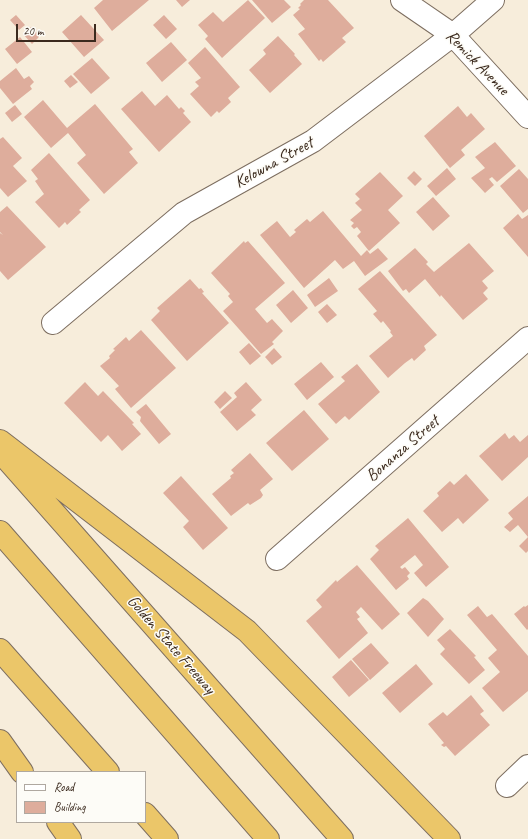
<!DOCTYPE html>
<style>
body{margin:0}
#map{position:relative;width:528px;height:839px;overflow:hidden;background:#f7eddb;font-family:Caveat,sans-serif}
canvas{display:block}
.legend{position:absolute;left:16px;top:771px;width:130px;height:52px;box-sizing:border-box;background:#fdfcf7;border:1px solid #afa8a0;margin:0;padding:5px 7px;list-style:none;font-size:12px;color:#3b2a1e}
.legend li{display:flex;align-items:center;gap:8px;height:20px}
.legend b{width:20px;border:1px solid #afa8a0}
.scale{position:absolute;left:16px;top:24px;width:80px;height:18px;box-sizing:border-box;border:2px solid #3b2a1e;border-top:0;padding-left:5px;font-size:12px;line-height:14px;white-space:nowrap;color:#3b2a1e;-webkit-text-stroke:3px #fdfcf7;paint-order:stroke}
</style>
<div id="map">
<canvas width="528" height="839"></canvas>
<ul class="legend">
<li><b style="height:5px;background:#fff"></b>Road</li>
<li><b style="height:11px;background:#dead9c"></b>Building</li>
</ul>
<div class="scale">20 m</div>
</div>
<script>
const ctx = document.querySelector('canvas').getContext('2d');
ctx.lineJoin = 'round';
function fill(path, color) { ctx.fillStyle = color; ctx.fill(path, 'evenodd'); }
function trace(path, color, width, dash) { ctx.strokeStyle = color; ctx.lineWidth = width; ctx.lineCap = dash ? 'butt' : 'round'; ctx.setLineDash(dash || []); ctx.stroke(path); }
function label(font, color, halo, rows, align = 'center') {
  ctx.font = font + ' Caveat,sans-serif'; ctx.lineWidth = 3; ctx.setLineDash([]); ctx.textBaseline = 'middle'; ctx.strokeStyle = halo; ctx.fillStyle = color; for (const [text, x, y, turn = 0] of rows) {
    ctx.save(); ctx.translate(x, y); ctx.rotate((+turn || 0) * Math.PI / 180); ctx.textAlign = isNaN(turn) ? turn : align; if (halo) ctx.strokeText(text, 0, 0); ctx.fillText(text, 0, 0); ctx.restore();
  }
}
const building = new Path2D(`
 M103,0H149L112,31L94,8Z
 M176,0H190L182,7Z
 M248,0L265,18L222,58L205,39L208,36L198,25L213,12L223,22Z
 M252,0H284L291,7L272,23Z
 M304,0H328L354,28L342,38L346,42L323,62L321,59L319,61L298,34L305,29L293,15L300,9L298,8L301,5L300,4Z
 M16,15L25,25L19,30L10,20Z
 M81,15L104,40L84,57L62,32Z
 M164,15L177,29L166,39L153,25Z
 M31,27L40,36L32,44L23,34Z
 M278,36L295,54L294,55L302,64L270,93L249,70L266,54L263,50Z
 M20,37L32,52L17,64L5,49Z
 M171,42L187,60L162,82L146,63Z
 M205,47L240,87L228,98L231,102L219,113L217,111L211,117L190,94L199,86L195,82L201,78L188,63Z
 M92,58L110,78L91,94L73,74Z
 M16,68L24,79L29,76L34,82L30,86L32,89L13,104L0,88V81Z
 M71,75L78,82L70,88L64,81Z
 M142,91L155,106L167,95L179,109L181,107L185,111L183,113L191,122L159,152L121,109Z
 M43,100L67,128L95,104L133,149L129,152L138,163L104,194L77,163L86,155L68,133L51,148L24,117Z
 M15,105L22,114L12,122L5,113Z
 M458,106L467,117L471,113L485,129L461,150L465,155L450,168L424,136Z
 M3,137L22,158L13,166L27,181L8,197L0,188V139Z
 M495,142L516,166L497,182L492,177L489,179L494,185L485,193L471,178L485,168L475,157Z
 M49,153L90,200L79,210L81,212L67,225L65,222L59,228L35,202L44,194L35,181L38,179L31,170Z
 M447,168L456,179L436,196L427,186Z
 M519,169L528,179V209L523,213L500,186Z
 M414,171L422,179L415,186L407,178Z
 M380,172L403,196L388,210L400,223L369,251L357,236L361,232L357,227L354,229L351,226L354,223L350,220L362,210L355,203L360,199L355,194Z
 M433,197L450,216L433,231L416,212Z
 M7,206L46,247L8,280L0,271V233L3,235L0,232V212Z
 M323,211L361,256L367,250L370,254L378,248L388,259L365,276L354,261L343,269L335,260L304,288L260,235L277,221L290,237L296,232L294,230L307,219L310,222Z
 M518,214L522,219L528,215V257L503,228Z
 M244,241L245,243L248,241L285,283L255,309L267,323L272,319L283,331L272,342L274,344L261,354L223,311L233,302L228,296L230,294L211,273Z
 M469,243L494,271L482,281L488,288L483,293L488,299L463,320L441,295L440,297L425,279L409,293L406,289L403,291L388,271L415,248L428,262L426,264L434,272Z
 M380,271L437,335L424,346L426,350L414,361L412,358L405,363L388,378L369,356L393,336L390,332L391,331L383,321L381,323L373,314L377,311L358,289Z
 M329,278L338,291L315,307L307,295Z
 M190,279L199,289L201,288L204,292L202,293L229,323L187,361L151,320L160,311L157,308Z
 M293,290L308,308L291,323L276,305Z
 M327,304L337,315L327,323L318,312Z
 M141,330L176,368L131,408L115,389L119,386L100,366L110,358L109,356L115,350L113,349L126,337L129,341Z
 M249,343L261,356L250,365L239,352Z
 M274,348L282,357L272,365L265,357Z
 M321,362L334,377L307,400L294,384Z
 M357,364L380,392L349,420L345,416L336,424L318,404L345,381L341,377Z
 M85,382L98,396L103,391L134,423L132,424L141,434L122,451L108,435L101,442L64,403Z
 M246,382L262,400L251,410L256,415L237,431L220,412L237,397L234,393Z
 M225,391L232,398L220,409L214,402Z
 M146,404L171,434L159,444L140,421L141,417L136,412Z
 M304,410L329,439L292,471L266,443Z
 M505,433L509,439L514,435L520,442L528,435V457L502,481L479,456Z
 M250,453L273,479L260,490L263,495L261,498L250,505L248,503L231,516L212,494L231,478L230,476L234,473L231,470Z
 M466,474L489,500L463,524L458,518L442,532L423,511L439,496L437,493L450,481L454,485Z
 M181,476L228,528L203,550L183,527L189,521L163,493Z
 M528,496V537L518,525L510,532L504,527L513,519L508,513Z
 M408,518L449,567L426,587L414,573L423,565L415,555L400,567L402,569L405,567L410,573L407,576L409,579L396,590L370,559L379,550L375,546Z
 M528,537V551L526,553L519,546Z
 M357,565L400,614L382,630L361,607L356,612L360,617L357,619L368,633L339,659L306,621L322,607L316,600L336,580L337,582Z
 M423,598L428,601L444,619L428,637L407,613Z
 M528,605V629L527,630L514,614L524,606L525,607Z
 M478,606L487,617L492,614L528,656V691L503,712L482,688L500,672L488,658L497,650L467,615Z
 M450,629L476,656L474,657L485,670L469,684L440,654L445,649L437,640Z
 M371,643L389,663L370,680L352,659Z
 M351,660L369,680L349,697L332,677Z
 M416,664L433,684L400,713L382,693Z
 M471,695L484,711L480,714L490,725L455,756L446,746L444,747L441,745L444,743L428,724L443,712L447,716Z`);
const minor = new Path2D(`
 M402,0L453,35L528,117
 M53,323L184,213L313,141L453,35L493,0
 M277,559L528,338
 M507,786L528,766`);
const highway = new Path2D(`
 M0,441L247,631L449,839
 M4,456L342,839
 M0,532L268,839
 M0,650L108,772
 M0,741L22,772
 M145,814L167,839
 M58,822L70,839`);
const streetNames = [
 ["Remick Avenue",477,63,46],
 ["Kelowna Street",274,163,-29],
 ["Bonanza Street",403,449,-41],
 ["Golden State Freeway",171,645,49]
];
fill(building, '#dead9c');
trace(minor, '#7d6e60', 24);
trace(highway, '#7d6e60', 24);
trace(minor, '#fff', 22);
trace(highway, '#ebc669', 22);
label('17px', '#3b2a1e', '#fdfcf7', streetNames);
</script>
